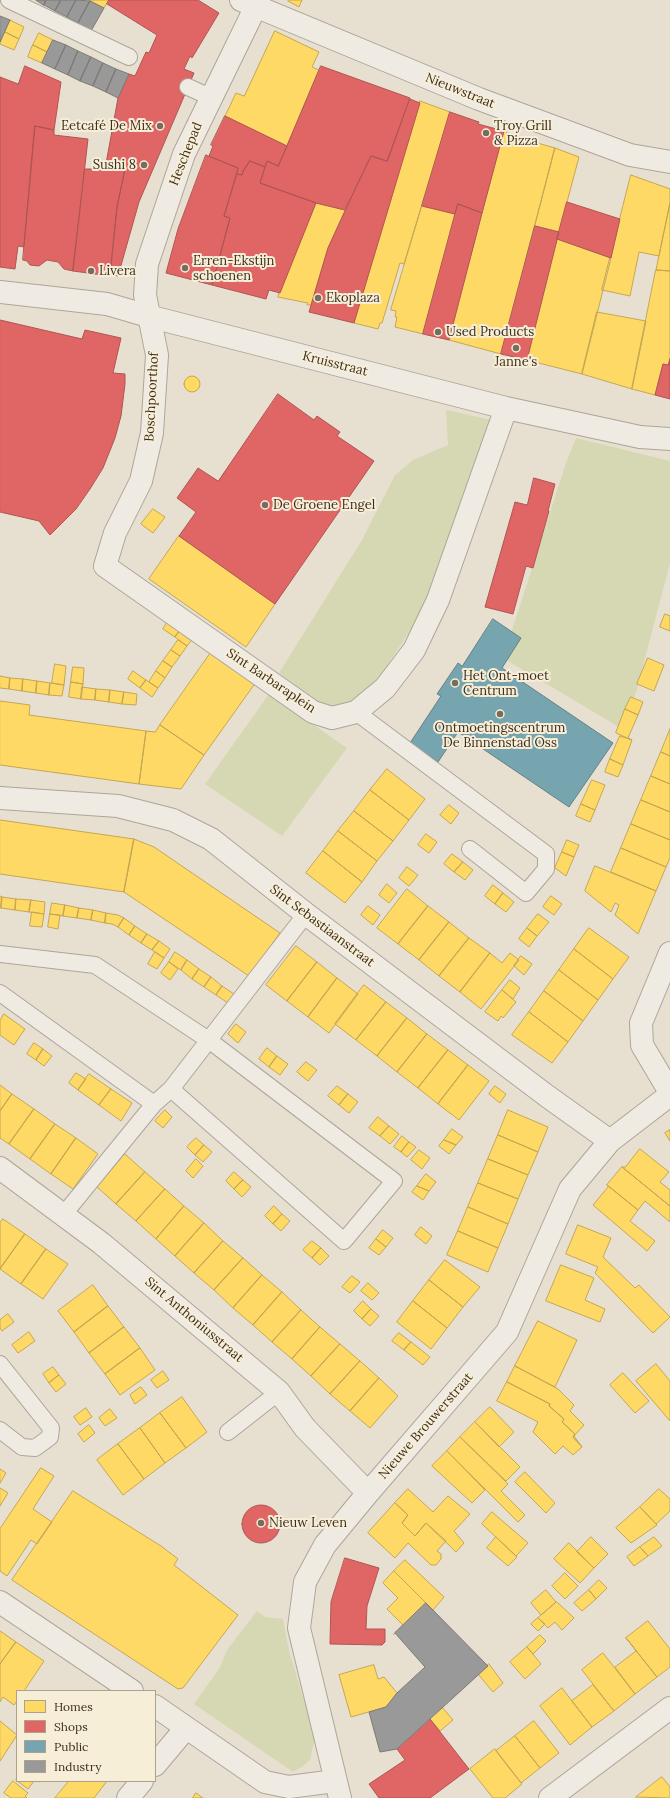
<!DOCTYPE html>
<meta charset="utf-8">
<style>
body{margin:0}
#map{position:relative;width:670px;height:1798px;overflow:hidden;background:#e7e0d1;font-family:Lora,serif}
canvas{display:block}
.legend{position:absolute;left:16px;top:1690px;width:140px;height:92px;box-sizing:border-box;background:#f7eed8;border:1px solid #ada18e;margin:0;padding:5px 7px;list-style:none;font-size:12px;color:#3d2e20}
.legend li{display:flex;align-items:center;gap:8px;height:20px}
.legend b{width:20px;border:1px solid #ada18e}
</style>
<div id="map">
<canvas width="670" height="1798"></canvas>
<ul class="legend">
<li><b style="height:11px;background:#ffd966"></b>Homes</li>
<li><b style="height:11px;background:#e06666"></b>Shops</li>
<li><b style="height:11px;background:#76a5af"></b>Public</li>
<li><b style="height:11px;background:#999"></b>Industry</li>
</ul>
</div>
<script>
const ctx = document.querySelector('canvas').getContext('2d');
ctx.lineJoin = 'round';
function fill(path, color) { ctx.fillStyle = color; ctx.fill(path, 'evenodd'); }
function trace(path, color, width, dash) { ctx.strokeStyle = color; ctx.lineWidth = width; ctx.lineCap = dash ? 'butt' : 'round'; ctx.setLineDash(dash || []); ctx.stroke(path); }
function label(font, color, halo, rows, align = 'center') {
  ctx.font = font + ' Lora,serif'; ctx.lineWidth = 4; ctx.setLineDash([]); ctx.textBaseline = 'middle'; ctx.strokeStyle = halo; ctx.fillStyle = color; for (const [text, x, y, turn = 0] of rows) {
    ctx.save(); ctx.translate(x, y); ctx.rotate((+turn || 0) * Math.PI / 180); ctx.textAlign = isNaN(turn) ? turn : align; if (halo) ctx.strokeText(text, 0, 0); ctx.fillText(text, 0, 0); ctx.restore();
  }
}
const green = new Path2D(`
 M446,410L496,421L438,583L413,626L363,702L346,722L279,673L362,540L395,475L413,460L448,445Z
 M576,438L670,461V563L637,689L624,730L503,658L566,463Z
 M269,694L347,748L282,836L205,784Z
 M257,1611L265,1617L283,1619L289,1651L315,1737L310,1760L302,1767L293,1772L194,1704L219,1669L227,1650Z`);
const homes = new Path2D(`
 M89,0H109L104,8Z
 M289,0H302L299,7L288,1Z
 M10,20L24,27L19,39L5,32Z
 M275,31L319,52L312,67L319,70L287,146L225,116L236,93L244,96Z
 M5,32L19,39L14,50L0,44Z
 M39,33L53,40L47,52L33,45Z
 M33,45L47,52L42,63L28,57Z
 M420,101L450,112L404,264L400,263L382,323H380L378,329L354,323Z
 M504,131H507L506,134L555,148L501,354L449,340Z
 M555,148L579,157L559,232L535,226Z
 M631,175L670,189V203L659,256L639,252L630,296L602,290Z
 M316,203L345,210L328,248L311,305H307L308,303L278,297Z
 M670,203V271L656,270L663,236Z
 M422,206L455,214L423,334L395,327L397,317H395L396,311L391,310Z
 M557,239L611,258L582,374L527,360Z
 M656,270L670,271V359L668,365L663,364L655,395L632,389Z
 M597,312L646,321L632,389L582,374Z
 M184 384a8 8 0 1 1 16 0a8 8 0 1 1-16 0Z
 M153,509L165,517L153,533L141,524Z
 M179,536L275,604L246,647L149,579Z
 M665,614L670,616V631L660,627Z
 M169,620L181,629L175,637L163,629Z
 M181,629L193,638L187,646L175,637Z
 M178,640L187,646L180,656L171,650Z
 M171,650L180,656L172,667L163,661Z
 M212,651L256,682L204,755L160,725Z
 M648,658L664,665L654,691L637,684Z
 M163,661L172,667L165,678L156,671Z
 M55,664L66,666L64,685L52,683Z
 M73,667L84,668L83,684L71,682Z
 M133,671L146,680L140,688L128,679Z
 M156,671L165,678L158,688L149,682Z
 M0,676L10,678L9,689L0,688Z
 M10,678L23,679L22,691L9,689Z
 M23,679L37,681L36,693L22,691Z
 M146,680L158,688L152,697L140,688Z
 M37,681L50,683L49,695L36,693Z
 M71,682L83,684L81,699L69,697Z
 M50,683L64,685L62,696L49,695Z
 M82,687L96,689L95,700L81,699Z
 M96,689L110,690L109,702L95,700Z
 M110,690L124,692L122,704L109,702Z
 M124,692L137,694L136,705L122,704Z
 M631,697L643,702L638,715L625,709Z
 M0,701L30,705L29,715L146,731L139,784L0,765Z
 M625,709L638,715L628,738L632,740L616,733Z
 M160,725L204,755L181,789L139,784L146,731L155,732Z
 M670,729V756L661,752Z
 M620,736L632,740L623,765L610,759Z
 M661,752L670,756V784L651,776Z
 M610,759L623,765L618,777L605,772Z
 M387,769L425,799L409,820L370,790Z
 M651,776L670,784V812L641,800Z
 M592,780L605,785L595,810L581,804Z
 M370,790L409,820L393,841L354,811Z
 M641,800L670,812V840L631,824Z
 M581,804L595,810L590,822L576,816Z
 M449,805L459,813L451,824L440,815Z
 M354,811L393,841L377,861L338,831Z
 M0,820L134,839L124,892L0,874Z
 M631,824L670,840V858L666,867L621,848Z
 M338,831L377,861L362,882L323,851Z
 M426,834L437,842L429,853L418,845Z
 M134,839L154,847L280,933L249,976L124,892Z
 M567,840L579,845L574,857L562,852Z
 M621,848L666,867L656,891L611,872Z
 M323,851L362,882L345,903L306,873Z
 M562,852L574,857L566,876L555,868Z
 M452,854L463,862L454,872L444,864Z
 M463,862L473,870L465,880L454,872Z
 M595,866L656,891L638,934L615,915L619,905L615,903L611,912L585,891Z
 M407,867L418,875L409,886L399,878Z
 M387,884L397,893L389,903L379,895Z
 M493,885L503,893L495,904L485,896Z
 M407,889L428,906L398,944L377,928Z
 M503,893L514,902L506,912L495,904Z
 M0,896L2,897L1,908H0Z
 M551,896L562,904L554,915L543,907Z
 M2,897L16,899L15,910L1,908Z
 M16,899L31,900L29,912L15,910Z
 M31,900L45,902L44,914L29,912Z
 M52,903L65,905L63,916L50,914Z
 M65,905L79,908L77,918L63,916Z
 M368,906L380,915L373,925L361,915Z
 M428,906L449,922L419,960L398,944Z
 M79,908L93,910L91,920L77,918Z
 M93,910L106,913L105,923L91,920Z
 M32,912L44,914L42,927L30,926Z
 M106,913L118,915L124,918L118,927L112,924L105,923Z
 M50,914L60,915L58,929L48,927Z
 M538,914L549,922L537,936L527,928Z
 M124,918L135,926L129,935L118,927Z
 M449,922L469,938L439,976L419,960Z
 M135,926L147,934L141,943L129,935Z
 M527,928L537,936L529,947L519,939Z
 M589,928L629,957L613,979L574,949Z
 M147,934L159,941L152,950L141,943Z
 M469,938L490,953L460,992L439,976Z
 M159,941L170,949L164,958L152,950Z
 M296,946L317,962L287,1001L266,985Z
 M574,949L613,979L598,1000L559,970Z
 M155,952L164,958L157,969L148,964Z
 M175,952L187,960L181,970L169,962Z
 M490,953L502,963L510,953L519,960L481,1009L460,992Z
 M521,956L532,964L524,975L514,966Z
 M187,960L199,969L192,979L181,970Z
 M169,962L178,969L170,980L161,973Z
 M317,962L337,978L308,1017L287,1001Z
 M199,969L211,977L204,987L192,979Z
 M559,970L598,1000L583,1021L544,991Z
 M211,977L222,986L216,995L204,987Z
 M337,978L358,994L329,1033L308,1017Z
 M510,980L520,988L513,999L502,990Z
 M364,985L386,1002L356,1040L335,1024Z
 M222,986L234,994L228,1003L216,995Z
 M502,990L516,1002L503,1018L501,1016L498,1021L485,1012Z
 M544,991L583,1021L568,1042L529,1012Z
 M386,1002L407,1018L377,1056L356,1040Z
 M529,1012L568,1042L552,1063L512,1035Z
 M4,1014L25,1029L14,1045L0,1035V1021Z
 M407,1018L427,1034L397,1072L377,1056Z
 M236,1024L246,1032L238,1043L228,1034Z
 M427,1034L448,1050L418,1088L397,1072Z
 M34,1043L43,1049L36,1060L27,1054Z
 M267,1048L277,1056L269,1067L259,1059Z
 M43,1049L52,1056L44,1066L36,1060Z
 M448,1050L468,1065L438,1104L418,1088Z
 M277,1056L288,1064L280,1075L269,1067Z
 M306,1062L317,1070L308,1081L297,1072Z
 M468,1065L489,1081L459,1120L438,1104Z
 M76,1073L86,1079L78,1090L69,1083Z
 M89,1074L111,1089L99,1105L78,1090Z
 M0,1085L12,1094L0,1111Z
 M337,1086L348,1094L339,1105L328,1096Z
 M495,1086L506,1094L500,1103L489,1094Z
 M111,1089L132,1103L121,1121L99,1105Z
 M12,1094L34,1109L9,1144L0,1138V1111Z
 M348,1094L358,1102L349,1113L339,1105Z
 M34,1109L55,1124L30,1159L9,1144Z
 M165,1110L172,1117L163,1128L155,1121Z
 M508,1110L548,1127L538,1152L498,1135Z
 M378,1117L389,1126L380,1136L369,1128Z
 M55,1124L76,1138L51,1174L30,1159Z
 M389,1126L399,1134L390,1144L380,1136Z
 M452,1129L463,1137L456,1145L444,1140Z
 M670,1130V1141L665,1133Z
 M498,1135L538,1152L528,1175L488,1159Z
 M402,1136L409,1142L401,1152L394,1147Z
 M76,1138L98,1154L73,1189L51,1174Z
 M196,1138L204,1145L195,1155L187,1147Z
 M444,1140L456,1145L449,1154L439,1146Z
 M409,1142L416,1147L407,1157L401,1152Z
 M204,1145L212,1152L203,1162L195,1155Z
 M640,1149L669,1172L660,1182L670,1190V1206L622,1167H625Z
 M419,1150L430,1158L422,1169L411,1160Z
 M125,1154L145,1172L116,1204L97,1187Z
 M196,1159L203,1166L193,1178L186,1171Z
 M488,1159L528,1175L518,1199L478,1183Z
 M622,1167L670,1206V1222L645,1201L638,1210L607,1185Z
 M145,1172L165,1189L136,1221L116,1204Z
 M234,1172L243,1180L234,1189L226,1181Z
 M426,1174L436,1182L429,1191L417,1186Z
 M243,1180L251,1187L242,1197L234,1189Z
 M478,1183L518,1199L508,1224L468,1207Z
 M607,1185L638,1210L630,1221L655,1241L647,1251L593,1205L608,1187Z
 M417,1186L429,1191L423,1200L412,1192Z
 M165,1189L184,1206L156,1239L136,1221Z
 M184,1206L204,1223L175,1256L156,1239Z
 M274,1206L282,1214L273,1224L265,1216Z
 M468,1207L508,1224L498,1248L458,1231Z
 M282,1214L290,1221L281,1231L273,1224Z
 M3,1219L25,1234L0,1269V1223Z
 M204,1223L223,1241L194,1273L175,1256Z
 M578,1225L611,1238L603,1257L635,1288L639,1285L670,1317L653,1333L595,1273L598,1267L566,1254Z
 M421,1227L432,1236L426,1244L415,1235Z
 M383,1230L393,1238L386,1247L376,1239Z
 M458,1231L498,1248L488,1272L447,1255Z
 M25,1234L46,1249L21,1284L0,1269Z
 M376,1239L386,1247L379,1255L369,1248Z
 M223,1241L243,1258L214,1290L194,1273Z
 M312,1241L321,1248L312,1258L303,1250Z
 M321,1248L329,1256L320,1265L312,1258Z
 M46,1249L68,1264L43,1299L21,1284Z
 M243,1258L262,1275L233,1308L214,1290Z
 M445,1260L480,1287L463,1307L429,1280Z
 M561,1265L594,1278L585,1300L605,1309L600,1322L546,1301Z
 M262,1275L282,1292L253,1325L233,1308Z
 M352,1276L360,1282L350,1293L342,1287Z
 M429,1280L463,1307L447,1328L413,1301Z
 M368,1283L379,1293L372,1300L361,1291Z
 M93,1285L108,1306L74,1332L58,1311Z
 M282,1292L301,1310L272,1342L253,1325Z
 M363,1301L371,1309L362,1319L354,1311Z
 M413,1301L447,1328L431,1349L397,1322Z
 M108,1306L124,1327L89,1353L74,1332Z
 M371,1309L379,1316L370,1326L362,1319Z
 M301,1310L320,1327L292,1359L272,1342Z
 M8,1314L14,1322L2,1331L0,1328V1320Z
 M538,1321L577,1340L555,1387L515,1366Z
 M124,1327L140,1348L105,1374L89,1353Z
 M320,1327L340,1344L311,1376L292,1359Z
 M29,1332L35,1341L18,1353L12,1345Z
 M399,1333L411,1342L404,1350L392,1341Z
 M411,1342L430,1357L423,1365L404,1350Z
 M340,1344L360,1361L330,1394L311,1376Z
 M140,1348L155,1370L120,1395L105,1374Z
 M360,1361L379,1378L350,1411L330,1394Z
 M656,1364L670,1381V1421L636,1381Z
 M515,1366L558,1389L574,1405L570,1411L584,1425L574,1436L582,1447L573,1437L575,1434L562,1422L564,1419L549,1406L550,1404L507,1382Z
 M53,1367L59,1375L49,1383L43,1374Z
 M163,1371L169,1380L157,1388L151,1380Z
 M623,1373L649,1401L635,1413L610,1385Z
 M59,1375L66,1384L56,1392L49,1383Z
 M379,1378L398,1396L370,1428L350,1411Z
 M507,1382L550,1404L549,1406L564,1419L562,1422L575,1434L573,1437L582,1447L573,1455L563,1446L555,1454L533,1432L538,1422L497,1401Z
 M141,1387L147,1395L135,1404L130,1395Z
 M182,1397L207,1432L186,1448L160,1413Z
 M490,1407L514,1432L499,1447L475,1422Z
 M86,1408L92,1417L80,1425L74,1417Z
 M110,1409L117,1418L105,1426L99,1418Z
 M160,1413L186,1448L165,1463L140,1428Z
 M475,1422L520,1467L506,1481L460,1437Z
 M89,1425L95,1433L84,1442L78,1434Z
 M140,1428L165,1463L144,1479L118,1444Z
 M460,1437L508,1484L501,1491L525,1515L518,1522L447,1451Z
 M118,1444L144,1479L123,1495L97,1460Z
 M447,1451L485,1490L472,1503L432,1466Z
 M41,1468L54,1476L33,1509L52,1522L37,1544L31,1540L7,1576L0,1571V1529Z
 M0,1469L6,1473L0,1483Z
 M525,1472L555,1503L546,1513L515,1482Z
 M0,1488L8,1493L0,1506Z
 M408,1489L433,1512L448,1496L470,1514L454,1531L464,1543L456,1552L426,1523L415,1536L402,1523L408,1515L395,1503Z
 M659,1489L670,1499V1511L656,1524L640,1507Z
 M73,1491L161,1546L178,1559L174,1565L238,1615L183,1688L178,1689L12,1580Z
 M395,1503L408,1515L402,1523L415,1536L426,1523L446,1541L437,1551L441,1554V1559L436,1565H431L408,1543L395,1558L368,1533Z
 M640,1507L657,1525L631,1543L616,1528Z
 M492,1512L528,1543L516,1556L482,1524Z
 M496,1537L517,1557L508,1566L487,1548Z
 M591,1537L608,1554L594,1568L577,1552Z
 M654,1537L662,1546L648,1556L640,1547Z
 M569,1543L594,1568L580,1583L554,1559Z
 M640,1547L648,1556L634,1566L627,1557Z
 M405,1560L444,1597L433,1610L394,1571Z
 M394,1571L426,1603L393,1635L403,1625L387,1609L398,1598L383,1583Z
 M565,1573L578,1586L565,1599L552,1586Z
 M599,1580L607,1588L596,1599L589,1590Z
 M546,1590L556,1602L541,1615L531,1603Z
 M589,1590L596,1599L582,1611L574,1603Z
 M557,1602L574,1618L562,1630L555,1622L548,1628L538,1618Z
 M538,1618L545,1624L538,1631L531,1624Z
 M648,1621L670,1649V1667L657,1677L626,1638Z
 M0,1631L16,1642L0,1664Z
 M540,1635L546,1641L533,1654L527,1647Z
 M626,1638L657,1677L635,1694L615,1667L636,1651Z
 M16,1642L44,1661L24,1691H17V1701L14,1705L3,1697L0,1702V1664Z
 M527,1647L541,1664L525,1679L510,1662Z
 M603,1653L635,1694L614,1711L582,1670Z
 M489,1664L503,1683L493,1692L478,1674Z
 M374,1665L378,1679L384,1677L397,1693L386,1707L351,1717L339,1675Z
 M593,1685L614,1711L592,1727L572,1701Z
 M562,1688L592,1727L570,1745L540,1706Z
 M442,1707L453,1720L440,1731L430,1719Z
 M0,1721L17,1735L0,1761Z
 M534,1721L559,1753L540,1768L515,1736Z
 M515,1736L540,1768L521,1783L496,1751Z
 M495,1749L522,1784L505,1798H493L470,1769Z
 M662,1777L670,1787V1798L636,1797Z
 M17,1778V1781H34L28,1789L16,1780Z
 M13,1781L28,1793L25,1796L27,1798H11L4,1793Z
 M69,1781H107L94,1798H55Z
 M196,1793L203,1798H193Z`);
const shops = new Path2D(`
 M109,0H198L219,13L192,58L190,56L184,69L194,73L139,202L118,276L110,274L117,207L125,169H105L118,98L129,74L135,76L146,52L149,53L157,35L107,4Z
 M25,66L61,82L54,130L35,126L24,247L18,246L15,269L0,267V77L18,84Z
 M321,66L410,98L387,161L371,156L345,210L316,203L260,183L267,161L278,166Z
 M410,99L420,103L354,323L309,312L328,248L358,183L371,156L387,161Z
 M450,112L479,122L478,124L504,131L482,213L458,204L455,214L422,206Z
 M225,116L287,146L278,166L267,161L265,167L250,161L243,171L242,175L237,174L238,168L209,156L213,146L211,145Z
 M35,126L54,130V135L88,139L73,271L64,269L58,262L47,260L39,266L30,265L27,261L23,260Z
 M206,155L238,168L224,216L230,218L212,285L166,273L178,229Z
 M250,161L265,167L260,183L316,203L280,293L269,290L266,299L212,285L230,218L224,216L237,174L242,175L243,171Z
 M85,169H125L117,207L110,276L73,271Z
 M567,202L620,219L611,258L557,239Z
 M458,204L482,213L449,340L423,334Z
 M535,226L559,232L527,360L501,354Z
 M0,320L82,339L85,330L121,338L113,373L125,374V384L121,416L115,438L103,468L90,489L76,509L50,535L39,521L0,512Z
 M670,359V399L655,395L663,364L668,365Z
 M278,394L314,420L317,416L340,432L337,436L374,461L275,604L179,536L196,512L177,498L198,468L218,481Z
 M534,478L555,484L548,511H549L533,568L526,566L513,614L485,607L515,502L527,505Z
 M242 1524a19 19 0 1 1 38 0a19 19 0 1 1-38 0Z
 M345,1558L379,1568L367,1606L366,1629H385V1642L382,1645L330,1644L331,1602Z
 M430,1719L469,1769L430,1798H379L369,1784L405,1760L397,1749Z`);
const public = new Path2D(`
 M493,619L521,638L502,668L613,743L569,807L458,732L438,762L410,743L441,696L437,694L458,663L462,666Z`);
const industry = new Path2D(`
 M36,0H46L44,5Z
 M46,0H61L55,11L44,5Z
 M61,0H76L67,17L55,11Z
 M76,0L90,1L78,23L67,17Z
 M90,1L104,8L91,31L78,23Z
 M0,16L10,20L0,42Z
 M53,40L66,45L55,69L42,63Z
 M66,45L78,51L68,75L55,69Z
 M78,51L91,57L80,81L68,75Z
 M91,57L103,63L93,86L80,81Z
 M103,63L116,69L106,92L93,86Z
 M116,69L129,74L118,98L106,92Z
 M426,1603L488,1666L397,1749L380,1752L369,1712L386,1707L397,1693L425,1667L395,1633Z`);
const service = new Path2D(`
 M9,0L129,57
 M188,87L210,97
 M356,712L546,854V869L526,893L470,849
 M0,954L95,965L210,1041L394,1181L344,1241L171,1089
 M0,993L154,1104
 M64,1214L154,1104L171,1089L306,914
 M0,1364L51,1428L50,1437L35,1448L22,1447L0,1430
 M228,1432L279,1392`);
const pedestrian = new Path2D(`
 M241,0L255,6
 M0,292L107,304L148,316`);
const minor = new Path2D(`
 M259,0L184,154L147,264L145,295L157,355L152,433L141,481L115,533L105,566L313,712L332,718L356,712L385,688L414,650L438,600L506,408
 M255,6L479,99L630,155L670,162
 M148,316L506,408L640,437L670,439
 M0,798L118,806L173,820L211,839L306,914L547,1096L610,1141
 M670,953L641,1023L642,1045L670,1092
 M0,1168L101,1243L279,1392L305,1428L368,1493
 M0,1602L132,1691
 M155,1706L265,1782L289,1787L335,1781
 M155,1765L186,1728
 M128,1798L142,1781
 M340,1798L299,1628L305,1582L325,1545L368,1493L507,1332L570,1189L610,1141L670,1095
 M550,1798L670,1708`);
const markers = [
 [160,126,4,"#786c5e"],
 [486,133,4,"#786c5e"],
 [144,165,4,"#786c5e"],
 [185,268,4,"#786c5e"],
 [91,271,4,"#786c5e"],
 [318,298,4,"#786c5e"],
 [438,332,4,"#786c5e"],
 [516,348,4,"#786c5e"],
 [265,505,4,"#786c5e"],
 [455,683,4,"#786c5e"],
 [500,714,4,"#786c5e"],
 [261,1523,4,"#786c5e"]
];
const streetNames = [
 ["Nieuwstraat",460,91,22],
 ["Heschepad",186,154,-68],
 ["Kruisstraat",335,364,14],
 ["Boschpoorthof",152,397,-87],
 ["Sint Barbaraplein",271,681,34],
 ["Sint Sebastiaanstraat",322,926,37],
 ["Sint Anthoniusstraat",194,1320,40],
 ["Nieuwe Brouwerstraat",426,1426,-49]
];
const poiNames = [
 ["Eetcafé De Mix",152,126,"right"],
 ["Troy Grill",494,126],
 ["& Pizza",494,141],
 ["Sushi 8",136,165,"right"],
 ["Erren-Ekstijn",193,261],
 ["schoenen",193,276],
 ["Livera",99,271],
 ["Ekoplaza",326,298],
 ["Used Products",446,332],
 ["Janne's",516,362,"center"],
 ["De Groene Engel",273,505],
 ["Het Ont-moet",463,676],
 ["Centrum",463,691],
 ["Ontmoetingscentrum",500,728,"center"],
 ["De Binnenstad Oss",500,743,"center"],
 ["Nieuw Leven",269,1523]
];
fill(green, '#d6d7b3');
fill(homes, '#ffd966');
trace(homes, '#c5a651', 1);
fill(shops, '#e06666');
trace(shops, '#af5551', 1);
fill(public, '#76a5af');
trace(public, '#658184', 1);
fill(industry, '#999');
trace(industry, '#7d7975', 1);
trace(service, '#ada599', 18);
trace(pedestrian, '#ada599', 24);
trace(minor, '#ada599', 24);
trace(service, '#efebe3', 16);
trace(pedestrian, '#efebe3', 22);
trace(minor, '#efebe3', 22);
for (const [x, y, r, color] of markers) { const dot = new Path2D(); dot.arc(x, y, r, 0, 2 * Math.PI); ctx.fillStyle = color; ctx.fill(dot); trace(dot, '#f7eed8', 1.5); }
label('13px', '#3d2e20', '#f7eed8', streetNames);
label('13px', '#3d2e20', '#f7eed8', poiNames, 'left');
</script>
